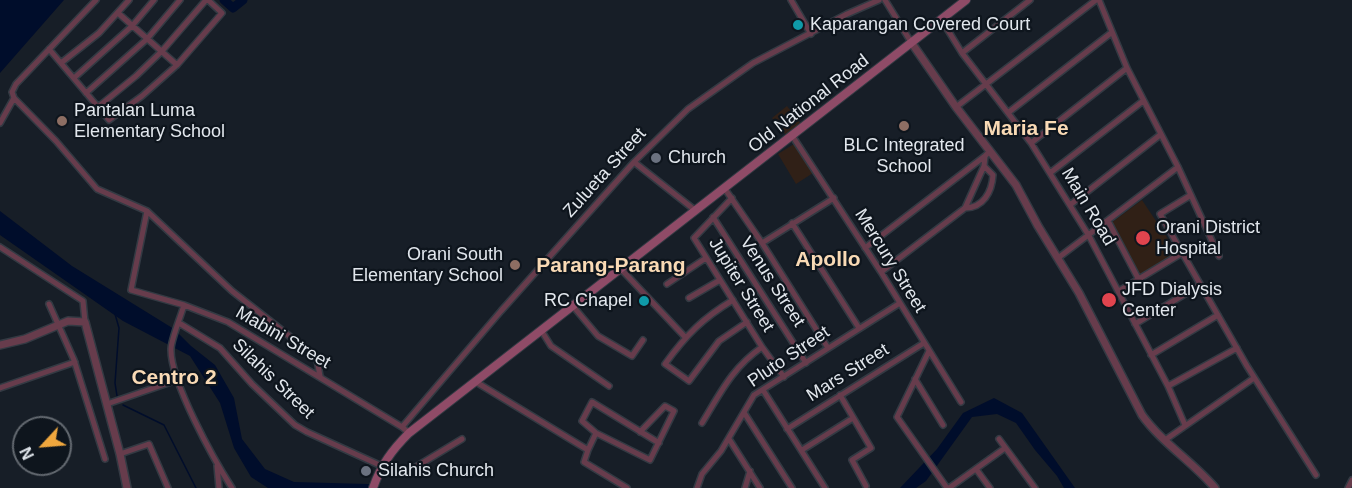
<!DOCTYPE html>
<style>
body{margin:0}
#map{position:relative;width:1352px;height:488px;overflow:hidden;background:#171e27;font-family:Helvetica,sans-serif}
canvas{display:block}
.north{position:absolute;left:12px;top:416px;width:60px;height:60px;box-sizing:border-box;background:#0e151d;border:2px solid #636970;border-radius:50%;rotate:244deg;font-size:16px;font-weight:700;line-height:24px;text-align:center;color:#e2e7ed}
.north::after{content:'';display:block;margin:auto;width:21px;height:27px;background:#efa73e;clip-path:polygon(50% 0,100% 100%,50% 72%,0 100%)}
</style>
<div id="map">
<canvas width="1352" height="488"></canvas>
<div class="north">N</div>
</div>
<script>
const ctx = document.querySelector('canvas').getContext('2d');
ctx.lineJoin = 'round';
function fill(path, color) { ctx.fillStyle = color; ctx.fill(path, 'evenodd'); }
function trace(path, color, width, dash) { ctx.strokeStyle = color; ctx.lineWidth = width; ctx.lineCap = dash ? 'butt' : 'round'; ctx.setLineDash(dash || []); ctx.stroke(path); }
function label(font, color, halo, rows, align = 'center') {
  ctx.font = font + ' Helvetica,sans-serif'; ctx.lineWidth = 4.5; ctx.setLineDash([]); ctx.textBaseline = 'middle'; ctx.strokeStyle = halo; ctx.fillStyle = color; for (const [text, x, y, turn = 0] of rows) {
    ctx.save(); ctx.translate(x, y); ctx.rotate((+turn || 0) * Math.PI / 180); ctx.textAlign = isNaN(turn) ? turn : align; if (halo) ctx.strokeText(text, 0, 0); ctx.fillText(text, 0, 0); ctx.restore();
  }
}
const commercial = new Path2D(`
 M787,106L801,124L786,135L772,118Z
 M794,144L813,173L796,184L778,154Z`);
const medical = new Path2D(`
 M1142,200L1178,254L1139,278L1111,223Z`);
const water = new Path2D(`
 M0,0H64L0,73Z
 M0,211L72,266L174,329L191,346L215,365L234,398L242,439L265,469L294,482L368,484L381,488H268L251,477L234,448L220,403L190,356L123,321L0,235Z
 M994,398L1022,413L1075,488H1064L1057,476L1035,450L1016,423L997,414L972,417L926,481L916,488H900L937,449L963,413Z`);
const stream = new Path2D(`
 M115,314L119,328L115,383L117,396
 M123,405L164,425L196,488`);
const river = new Path2D(`
 M224,0L233,8L243,0`);
const minor = new Path2D(`
 M96,0L16,84L12,92L14,98L56,141L97,189L147,211L232,291L311,353L317,360L320,376
 M791,0L811,34
 M885,0L911,42
 M1099,0L1127,68L1178,167L1219,256
 M118,13L177,65
 M941,19L962,53L1031,143L1089,236L1168,386L1185,425
 M49,49L109,120L142,96L177,65L222,13L208,0
 M962,53L1030,0
 M61,63L99,33L129,0
 M74,78L132,26L154,0
 M86,93L147,39L180,0
 M98,107L136,76L162,51L206,0
 M956,107L1096,0
 M1009,112L1111,33
 M0,123L14,98
 M793,137L881,272L961,402
 M1031,143L1127,68
 M634,162L696,211
 M1050,173L1143,101
 M725,189L762,243L828,348
 M1191,195L1160,214L1247,366L1316,475
 M732,198L694,238L762,347L784,377
 M1070,205L1160,135
 M965,208C983,208 992,192 993,175L984,166
 M147,211L131,290L184,305L228,322L402,427L409,433
 M713,217L806,363
 M1108,221L1139,280
 M792,223L859,328
 M762,243L834,198
 M0,247L83,301L85,322
 M865,248L985,156
 M1058,258L1178,167
 M621,269L685,337
 M881,272L965,208L984,166L985,156L990,151
 M667,284L706,258
 M1119,291L1182,253
 M689,298L720,280
 M733,300C703,318 686,335 665,364L689,381L719,341L747,322
 M49,304L74,360L105,459
 M184,305C181,316 171,340 171,349C170,381 214,460 232,488
 M572,305L598,336L632,356L643,340
 M179,323L220,348L252,384L295,425L307,432L397,473L409,471L462,439
 M1135,324L1200,285
 M541,330L551,346L609,386
 M929,351L897,417L947,488
 M1151,355L1218,315
 M915,379L943,425
 M476,382L588,450L584,462L627,488
 M1168,386L1237,348
 M0,388L75,362
 M763,390L825,488
 M840,395L871,448L852,460L866,486
 M107,404L177,380
 M745,414L792,488
 M702,423C721,392 732,368 762,347
 M402,427L501,311L634,162L688,109L753,63L847,14L879,0
 M787,429L924,343
 M640,432L665,406L674,411L650,460L596,433L582,421L592,402L659,443
 M729,439L760,488
 M999,439L1035,488
 M1165,440L1254,378
 M588,450L596,433
 M802,450L853,418
 M120,454L149,444L168,488
 M217,466L219,488
 M976,469L990,488
 M697,488L702,474L721,451L754,395L900,303
 M745,488L750,471
 M949,488L1005,448
 M1348,488L1352,480`);
const tertiary = new Path2D(`
 M911,42L956,107L1016,185L1038,226L1079,293L1142,415C1162,443 1193,462 1215,488
 M0,345L25,339L68,321L85,322L120,454L127,488`);
const secondary = new Path2D(`
 M373,488C381,465 392,450 409,433L966,0`);
const markers = [
 [798,25,6,"#0f9aa8"],
 [62,121,6,"#8d6e63"],
 [904,126,6,"#8d6e63"],
 [656,158,6,"#6b7280"],
 [1143,238,8,"#e0444e"],
 [515,265,6,"#8d6e63"],
 [1109,300,8,"#e0444e"],
 [644,301,6,"#0f9aa8"],
 [366,471,6,"#6b7280"]
];
const poiNames = [
 ["Kaparangan Covered Court",810,25],
 ["Pantalan Luma",74,111],
 ["Elementary School",74,132],
 ["BLC Integrated",904,146,"center"],
 ["School",904,167,"center"],
 ["Church",668,158],
 ["Orani District",1156,228],
 ["Hospital",1156,249],
 ["Orani South",503,255,"right"],
 ["Elementary School",503,276,"right"],
 ["JFD Dialysis",1122,290],
 ["Center",1122,311],
 ["RC Chapel",632,301,"right"],
 ["Silahis Church",378,471]
];
const streetNames = [
 ["Old National Road",809,104,-38],
 ["Zulueta Street",605,173,-48],
 ["Main Road",1088,207,59],
 ["Mercury Street",890,261,58],
 ["Venus Street",772,282,57],
 ["Jupiter Street",741,285,58],
 ["Mabini Street",283,338,30],
 ["Pluto Street",789,357,-34],
 ["Mars Street",848,373,-32],
 ["Silahis Street",273,379,44]
];
const quarterNames = [
 ["Maria Fe",1026,129],
 ["Apollo",828,260],
 ["Parang-Parang",611,266],
 ["Centro 2",174,378]
];
fill(commercial, '#302017');
fill(medical, '#302016');
fill(water, '#000d2b');
trace(stream, '#000d2b', 1.5);
trace(river, '#000d2b', 9);
trace(minor, '#333a43', 8);
trace(tertiary, '#333a43', 10);
trace(secondary, '#333a43', 10);
trace(minor, '#673c4c', 5);
trace(tertiary, '#673c4c', 7);
trace(secondary, '#8f4b67', 8);
for (const [x, y, r, color] of markers) { const dot = new Path2D(); dot.arc(x, y, r, 0, 2 * Math.PI); ctx.fillStyle = color; ctx.fill(dot); trace(dot, '#0e151d', 2); }
label('18px', '#e2e7ed', '#0e151d', poiNames, 'left');
label('18px', '#e2e7ed', '#0e151d', streetNames);
label('bold 21px', '#f9dab5', '#0e151d', quarterNames);
</script>
